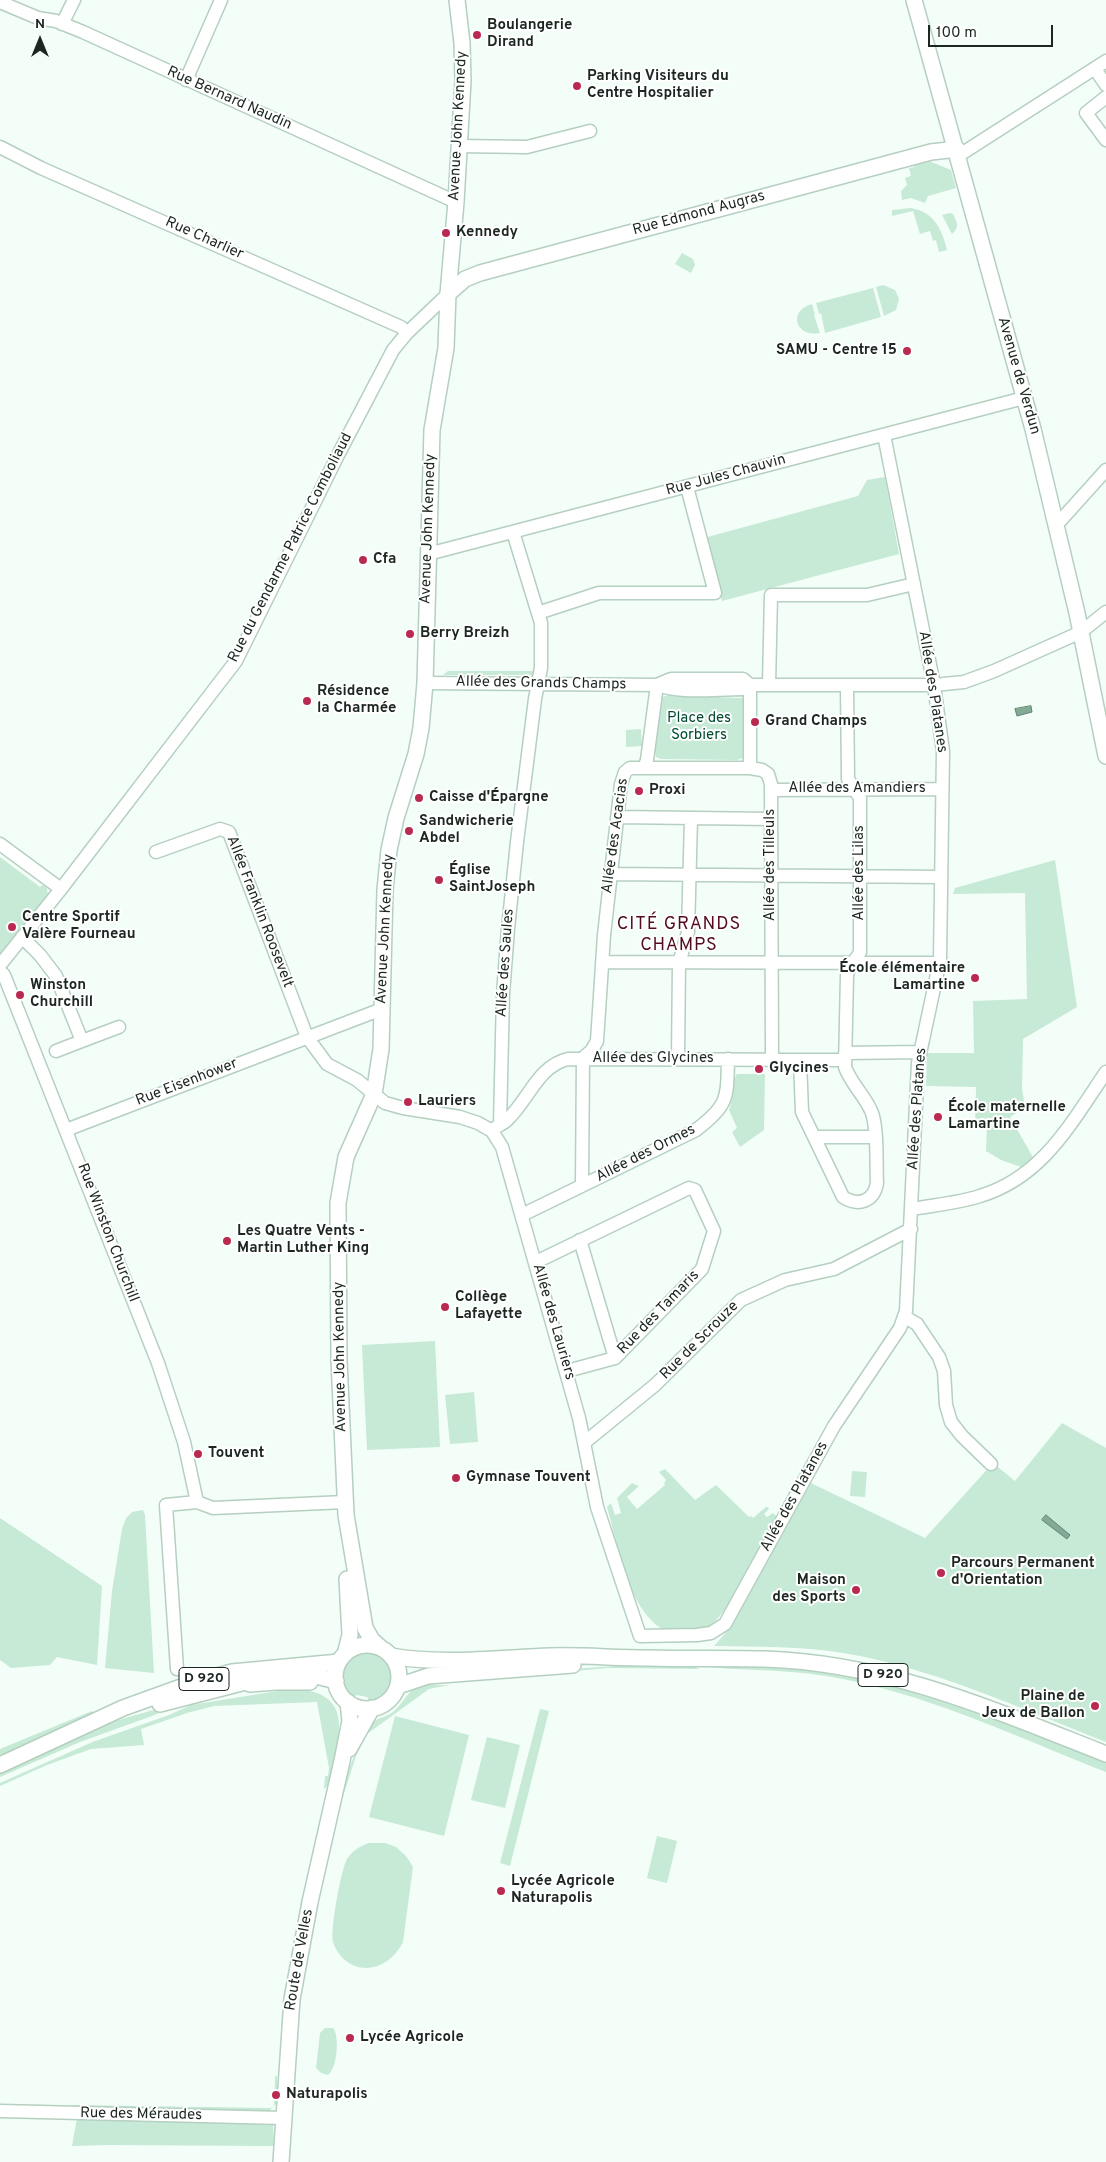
<!DOCTYPE html>
<meta charset="utf-8">
<style>
body{margin:0}
#map{position:relative;width:1106px;height:2162px;overflow:hidden;background:#f3fef8;font-family:Overpass,sans-serif}
canvas{display:block}
.north{position:absolute;left:15px;top:15px;width:50px;height:50px;-webkit-text-stroke:4px #fff;paint-order:stroke;rotate:0deg;font-size:14px;font-weight:700;line-height:20px;text-align:center;color:#1d2721}
.north::after{content:'';display:block;margin:auto;width:18px;height:22px;background:#1d2721;clip-path:polygon(50% 0,100% 100%,50% 72%,0 100%)}
.scale{position:absolute;left:928px;top:25px;width:125px;height:22px;box-sizing:border-box;border:2px solid #1d2721;border-top:0;padding-left:6px;font-size:15px;line-height:18px;white-space:nowrap;color:#1d2721;-webkit-text-stroke:4px #fff;paint-order:stroke}
</style>
<div id="map">
<canvas width="1106" height="2162"></canvas>
<div class="north">N</div>
<div class="scale">100 m</div>
</div>
<script>
const ctx = document.querySelector('canvas').getContext('2d');
ctx.lineJoin = 'round';
function fill(path, color) { ctx.fillStyle = color; ctx.fill(path, 'evenodd'); }
function trace(path, color, width, dash) { ctx.strokeStyle = color; ctx.lineWidth = width; ctx.lineCap = dash ? 'butt' : 'round'; ctx.setLineDash(dash || []); ctx.stroke(path); }
function label(font, color, halo, rows, align = 'center') {
  ctx.font = font + ' Overpass,sans-serif'; ctx.lineWidth = 4; ctx.setLineDash([]); ctx.textBaseline = 'middle'; ctx.strokeStyle = halo; ctx.fillStyle = color; for (const [text, x, y, turn = 0] of rows) {
    ctx.save(); ctx.translate(x, y); ctx.rotate((+turn || 0) * Math.PI / 180); ctx.textAlign = isNaN(turn) ? turn : align; if (halo) ctx.strokeText(text, 0, 0); ctx.fillText(text, 0, 0); ctx.restore();
  }
}
const green = new Path2D(`
 M929,161L951,170L956,188L928,196L925,203L911,198L902,200L901,191L907,185L905,178L911,176L909,168L914,167V164Z
 M911,208C934,212 942,229 947,250L939,252L936,240L933,241L930,231L920,234L913,211L892,216V210Z
 M950,213L953,214C957,222 960,227 952,234L942,215Z
 M682,253L693,259L695,265L691,273L675,264Z
 M883,285L895,290L899,299L896,310L884,316L876,287Z
 M873,288L881,317L825,333L821,313L819,314L816,303Z
 M812,304L815,315H814L820,333C796,338 787,311 812,304Z
 M885,477L899,554L722,601L704,538L858,496L867,480Z
 M448,671H535L534,675H443Z
 M668,695L742,698L744,702L743,758L737,760L661,759L656,757L655,750L661,701L663,697Z
 M641,729L642,746L626,747V730Z
 M0,857L40,887L42,885L47,888L48,896L0,958Z
 M1055,860L1077,1007L1023,1039L1022,1088L1025,1107L1010,1117L1034,1159L1021,1167L1001,1160L986,1151L987,1126L975,1125L976,1087L926,1086L927,1053H974L973,1001L1027,999L1025,893L953,894L955,888Z
 M737,1074H765L764,1130L740,1147L732,1132L737,1128L729,1110C734,1099 732,1080 737,1074Z
 M435,1341L440,1447L367,1450L362,1345Z
 M474,1392L478,1442L450,1444L445,1395Z
 M1062,1423L1106,1448V1742C1021,1709 934,1668 843,1653C801,1646 757,1647 714,1646L730,1628L811,1483L925,1538L993,1463L1015,1481Z
 M665,1469L695,1500L716,1485L749,1517L751,1516L753,1518L766,1507H768L769,1509L764,1514L767,1517L773,1513L777,1517L771,1524L773,1526C763,1544 724,1621 708,1627C700,1630 672,1629 662,1629C627,1607 618,1545 607,1507L611,1503L615,1515L621,1513L617,1498L632,1483L639,1486L627,1497L637,1509L665,1485L664,1483L666,1480L659,1472Z
 M852,1471L867,1472L865,1497L850,1496Z
 M143,1510L145,1515L154,1673L105,1668L112,1591L122,1529L126,1518L132,1512Z
 M0,1518L102,1586L97,1665L57,1657L50,1665L11,1668L0,1660Z
 M367,1652C381,1653 390,1661 392,1676C390,1690 383,1698 369,1701L367,1697L357,1695L354,1697C335,1681 342,1656 367,1652Z
 M649,1664L694,1666L699,1669L608,1668L553,1673V1670Z
 M697,1666C753,1667 808,1667 863,1678C947,1694 1025,1734 1106,1761V1772C1014,1736 924,1692 826,1676C783,1669 740,1671 697,1666Z
 M423,1685H449L429,1689L367,1734L356,1756L338,1812H336C341,1792 358,1737 372,1723C378,1717 389,1717 395,1710C406,1700 408,1689 423,1685Z
 M290,1689C359,1690 338,1739 329,1785L324,1789L325,1776H328L329,1768L317,1702L214,1706L187,1713L141,1729L144,1745L91,1749L47,1765L0,1786V1783L97,1740V1742L98,1740L169,1715L191,1705Z
 M188,1700L152,1716L80,1742L0,1777V1771L115,1721Z
 M540,1709L549,1711L510,1866L500,1863Z
 M92,1711L95,1714L0,1759V1749Z
 M395,1716L469,1735L444,1836L369,1817Z
 M487,1737L520,1745L505,1808L471,1800Z
 M657,1836L677,1841L667,1883L647,1878Z
 M369,1843H385L396,1847L406,1856L413,1867L403,1942C387,1975 346,1978 333,1942C330,1931 341,1869 347,1859C352,1851 360,1846 369,1843Z
 M325,2028H333C340,2036 337,2069 328,2075L321,2073L316,2068L320,2033Z
 M277,2075V2103L270,2110V2112L129,2108L126,2110L92,2109L70,2105L271,2108L274,2106L275,2077Z
 M77,2118L273,2122L274,2146L108,2145L72,2146Z`);
const water = new Path2D(`
 M1031,706L1032,712L1017,716L1015,709Z
 M1046,1515L1070,1535L1067,1539L1042,1520Z`);
const minor = new Path2D(`
 M0,2L38,18L56,21L83,32L456,202
 M62,24L74,0
 M1095,69L1106,85
 M186,80L221,0
 M1106,97L1086,113L1106,140
 M459,146L527,147L590,131
 M0,147L41,168L401,327L407,333
 M958,156L1106,61
 M1055,523L1061,520L1106,470
 M428,554L1024,398
 M538,613L599,593H715L687,487
 M425,683L657,685C684,694 714,689 743,689L750,685H934L964,682L994,671L1081,632L1106,612
 M657,685L671,679H743L750,685
 M750,685V768L762,770L768,774L771,784L772,1060
 M769,685L771,595H867L914,584
 M644,768H750
 M771,790L942,789
 M617,817L771,819
 M0,844L61,889
 M156,852L220,829L229,832L307,1037L327,1064L357,1080L385,1103L403,1108L460,1117L478,1123L492,1131L502,1147L579,1418L597,1507L640,1636L697,1635L711,1633L725,1624L834,1426L900,1328L906,1311L918,1063L940,960L943,751L934,685L884,435
 M611,874L941,877
 M22,937L40,955L56,976L82,1041L119,1027
 M602,962L940,963
 M0,965L61,889L236,661L337,457L393,350L407,333L448,294
 M0,971L4,975L158,1363L184,1442L197,1502
 M56,1051L82,1041
 M845,1053L920,1052
 M678,1059L679,963L688,932L691,818
 M800,1060L802,1112L843,1197C859,1207 874,1201 877,1183C876,1164 878,1130 872,1113C866,1097 851,1084 845,1067L847,975C849,965 856,961 860,952V798L848,779L847,686
 M500,1125L503,994L508,929L517,842L535,699L541,668V623L513,532
 M495,1128C499,1125 505,1123 508,1119C529,1099 538,1066 568,1059L845,1060
 M66,1130L382,1009
 M814,1137H875
 M582,1185L583,1058L592,1050L597,1041L604,935L621,784L625,772L630,768H644L647,760L657,685
 M912,1209C934,1205 959,1203 980,1196C1043,1177 1071,1123 1106,1072
 M522,1215L696,1130C729,1105 727,1098 728,1059
 M580,1240L615,1358
 M536,1262L689,1188L695,1190L714,1231L702,1269L615,1358L567,1371
 M905,1317L917,1324L939,1357L944,1371L946,1405L951,1422L962,1436L991,1464
 M584,1443L655,1385L741,1300L785,1280L834,1269L911,1229
 M177,1669L166,1505L197,1502L213,1508L345,1502
 M0,2111L283,2118`);
const major = new Path2D(`
 M914,0L1033,429L1077,613L1106,756
 M448,294L465,279L480,273L931,152L957,149
 M335 1677a32 32 0 1 1 64 0a32 32 0 1 1-64 0Z
 M381,1648L372,1640L365,1628L346,1515L339,1360L338,1203L346,1157L374,1094L381,1049L385,890L389,850L396,818L416,754L421,728L425,683L432,430L446,348L448,294L456,202L463,81L462,43L457,0
 M345,1654L350,1635L347,1579
 M391,1656C443,1665 498,1658 550,1656C583,1655 615,1658 648,1658C687,1659 726,1658 765,1659C888,1663 994,1710 1106,1754
 M296,1674L312,1675L336,1681
 M250,1684L276,1682H310
 M398,1686L428,1676L573,1665
 M160,1704L261,1678
 M349,1749L372,1708
 M0,1765L123,1708L195,1682L232,1672L339,1662
 M281,2162L292,1999L310,1902L342,1761L350,1721L348,1702`);
const markers = [
 [477,35,5,"#ba2a50"],
 [577,86,5,"#ba2a50"],
 [446,233,5,"#ba2a50"],
 [907,351,5,"#ba2a50"],
 [363,560,5,"#ba2a50"],
 [410,634,5,"#ba2a50"],
 [307,701,5,"#ba2a50"],
 [755,722,5,"#ba2a50"],
 [639,791,5,"#ba2a50"],
 [419,798,5,"#ba2a50"],
 [409,831,5,"#ba2a50"],
 [439,880,5,"#ba2a50"],
 [12,927,5,"#ba2a50"],
 [975,978,5,"#ba2a50"],
 [20,995,5,"#ba2a50"],
 [759,1069,5,"#ba2a50"],
 [408,1102,5,"#ba2a50"],
 [938,1117,5,"#ba2a50"],
 [227,1241,5,"#ba2a50"],
 [445,1307,5,"#ba2a50"],
 [198,1454,5,"#ba2a50"],
 [456,1478,5,"#ba2a50"],
 [941,1573,5,"#ba2a50"],
 [856,1590,5,"#ba2a50"],
 [1095,1706,5,"#ba2a50"],
 [501,1891,5,"#ba2a50"],
 [350,2038,5,"#ba2a50"],
 [276,2095,5,"#ba2a50"]
];
const shields = [
 [883,1675,50],
 [204,1679,50]
];
const shieldNames = [
 ["D 920",883,1675],
 ["D 920",204,1679]
];
const poiNames = [
 ["Boulangerie",487,26],
 ["Dirand",487,43],
 ["Parking Visiteurs du",587,77],
 ["Centre Hospitalier",587,94],
 ["Kennedy",456,233],
 ["SAMU - Centre 15",897,351,"right"],
 ["Cfa",373,560],
 ["Berry Breizh",420,634],
 ["Résidence",317,692],
 ["la Charmée",317,709],
 ["Grand Champs",765,722],
 ["Proxi",649,791],
 ["Caisse d'Épargne",429,798],
 ["Sandwicherie",419,822],
 ["Abdel",419,839],
 ["Église",449,871],
 ["SaintJoseph",449,888],
 ["Centre Sportif",22,918],
 ["Valère Fourneau",22,935],
 ["École élémentaire",965,969,"right"],
 ["Lamartine",965,986,"right"],
 ["Winston",30,986],
 ["Churchill",30,1003],
 ["Glycines",769,1069],
 ["Lauriers",418,1102],
 ["École maternelle",948,1108],
 ["Lamartine",948,1125],
 ["Les Quatre Vents -",237,1232],
 ["Martin Luther King",237,1249],
 ["Collège",455,1298],
 ["Lafayette",455,1315],
 ["Touvent",208,1454],
 ["Gymnase Touvent",466,1478],
 ["Parcours Permanent",951,1564],
 ["d'Orientation",951,1581],
 ["Maison",846,1581,"right"],
 ["des Sports",846,1598,"right"],
 ["Plaine de",1085,1697,"right"],
 ["Jeux de Ballon",1085,1714,"right"],
 ["Lycée Agricole",511,1882],
 ["Naturapolis",511,1899],
 ["Lycée Agricole",360,2038],
 ["Naturapolis",286,2095]
];
const streetNames = [
 ["Rue Bernard Naudin",229,99,24],
 ["Avenue John Kennedy",459,126,-87],
 ["Rue Edmond Augras",699,214,-15],
 ["Rue Charlier",204,239,24],
 ["Avenue de Verdun",1018,376,74],
 ["Rue Jules Chauvin",726,476,-15],
 ["Avenue John Kennedy",429,529,-88],
 ["Rue du Gendarme Patrice Comboliaud",291,548,-63],
 ["Allée des Grands Champs",541,684,1],
 ["Allée des Platanes",932,692,81],
 ["Allée des Amandiers",857,789],
 ["Allée des Acacias",616,836,-82],
 ["Allée des Tilleuls",771,865,-90],
 ["Allée des Lilas",860,873,-90],
 ["Allée Franklin Roosevelt",259,912,69],
 ["Avenue John Kennedy",386,929,-87],
 ["Allée des Saules",506,963,-86],
 ["Allée des Glycines",653,1059],
 ["Rue Eisenhower",187,1083,-21],
 ["Allée des Platanes",918,1109,-86],
 ["Allée des Ormes",646,1154,-27],
 ["Rue Winston Churchill",107,1233,69],
 ["Rue des Tamaris",659,1313,-46],
 ["Allée des Lauriers",553,1322,74],
 ["Rue de Scrouze",700,1341,-45],
 ["Avenue John Kennedy",341,1357,-91],
 ["Allée des Platanes",795,1497,-61],
 ["Route de Velles",300,1960,-80],
 ["Rue des Méraudes",141,2115,1]
];
const parkNames = [
 ["Place des",699,719],
 ["Sorbiers",699,736]
];
const quarterNames = [
 ["CITÉ GRANDS",679,925],
 ["CHAMPS",679,946]
];
fill(green, '#c6ead6');
fill(water, '#83aa95');
trace(water, '#648372', 1);
trace(minor, '#b5cfc0', 15);
trace(major, '#b5cfc0', 18);
trace(minor, '#fff', 12);
trace(major, '#fff', 15);
for (const [x, y, r, color] of markers) { const dot = new Path2D(); dot.arc(x, y, r, 0, 2 * Math.PI); ctx.fillStyle = color; ctx.fill(dot); trace(dot, '#fff', 2); }
for (const [x, y, w] of shields) { const box = new Path2D(); box.roundRect(x - w / 2, y - 11.5, w, 23, 4); ctx.fillStyle = '#fff'; ctx.fill(box); trace(box, '#1d2721', 1); }
label('bold 14px', '#1d2721', null, shieldNames);
label('bold 15px', '#1d2721', '#fff', poiNames, 'left');
label('15px', '#1d2721', '#fff', streetNames);
label('15px', '#004c31', '#fff', parkNames);
ctx.letterSpacing = '1px';
label('18px', '#520c1f', '#fff', quarterNames);
ctx.letterSpacing = '0px';
</script>
